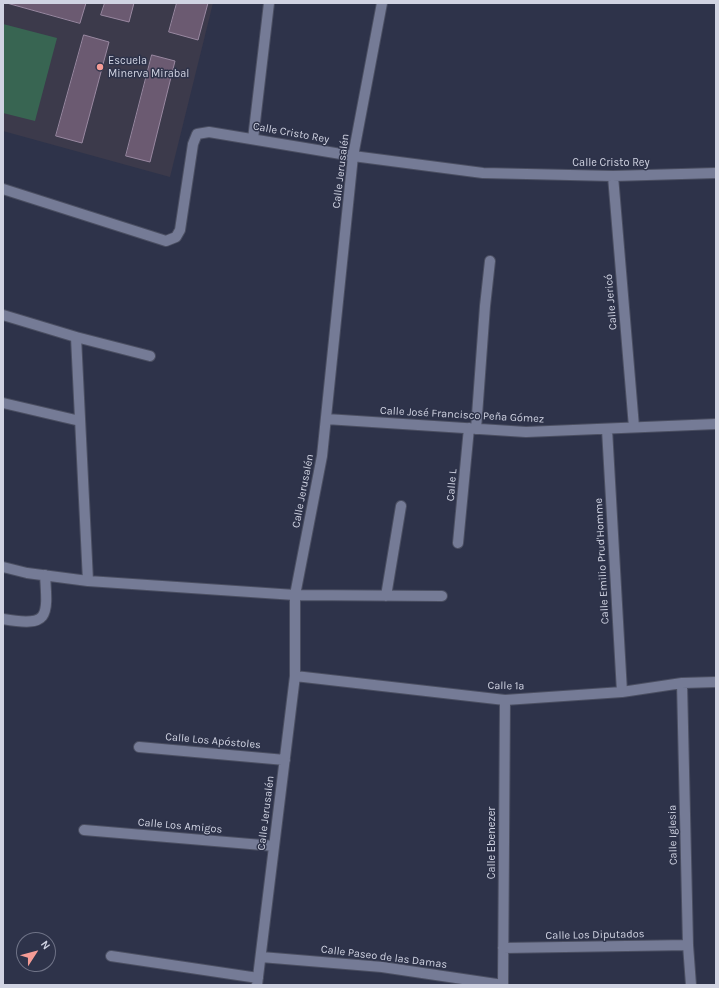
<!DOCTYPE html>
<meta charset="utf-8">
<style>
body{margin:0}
#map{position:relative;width:719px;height:988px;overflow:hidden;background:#2e334a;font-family:Karla,sans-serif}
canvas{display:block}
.frame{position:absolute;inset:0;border:4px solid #d0d3e2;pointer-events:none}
.north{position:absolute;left:16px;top:932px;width:40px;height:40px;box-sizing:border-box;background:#2e334a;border:1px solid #6f7387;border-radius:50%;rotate:54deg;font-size:11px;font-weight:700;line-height:16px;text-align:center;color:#d0d3e2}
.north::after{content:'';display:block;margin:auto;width:14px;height:18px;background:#f59c96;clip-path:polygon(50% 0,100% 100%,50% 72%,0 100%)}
</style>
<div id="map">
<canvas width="719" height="988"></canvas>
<div class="frame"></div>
<div class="north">N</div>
</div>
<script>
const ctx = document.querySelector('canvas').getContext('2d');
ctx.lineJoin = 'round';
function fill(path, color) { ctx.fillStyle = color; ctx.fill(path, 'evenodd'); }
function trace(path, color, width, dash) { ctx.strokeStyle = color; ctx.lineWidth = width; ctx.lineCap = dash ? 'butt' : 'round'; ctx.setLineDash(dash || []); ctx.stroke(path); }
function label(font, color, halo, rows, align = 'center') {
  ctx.font = font + ' Karla,sans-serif'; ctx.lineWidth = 3; ctx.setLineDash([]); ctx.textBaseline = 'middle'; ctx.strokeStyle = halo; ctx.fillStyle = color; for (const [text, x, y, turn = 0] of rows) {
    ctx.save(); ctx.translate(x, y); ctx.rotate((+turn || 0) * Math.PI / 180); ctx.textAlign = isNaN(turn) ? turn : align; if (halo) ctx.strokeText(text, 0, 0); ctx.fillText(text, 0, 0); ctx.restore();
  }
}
const education = new Path2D(`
 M3,3H213L170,177L3,131Z`);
const green = new Path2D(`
 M3,24L57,38L35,121L3,113Z`);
const building = new Path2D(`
 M7,3H86L80,23Z
 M105,3H134L129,22L101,15Z
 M177,3H208L198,40L169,32Z
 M84,35L109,42L82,143L56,136Z
 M152,55L175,61L150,162L126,156Z`);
const minor = new Path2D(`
 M253,139L269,3
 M613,176L634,427
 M3,189L166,241L176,237L180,230L193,144L197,134L209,132L353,156L483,173L613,176L716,173
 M3,315L76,337L150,356
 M76,337L88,581
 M3,403L80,421
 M326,419L526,432L716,424
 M476,429L485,306L490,261
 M607,429L622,692
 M458,543L469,428
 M3,567L27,573L88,581L295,595L442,596
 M386,596L401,506
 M3,619C49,627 48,618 45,575
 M295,676L505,700L622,692L682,683L716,682
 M682,683L688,945L691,985
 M139,747L285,760
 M84,830L274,846
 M503,948L688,945
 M111,956L258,978
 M261,957L382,967L503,985L505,700
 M257,985L295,676V595L322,456L353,156L382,3`);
const markers = [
 [100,67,4,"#f59c96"]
];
const poiNames = [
 ["Escuela",108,61],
 ["Minerva Mirabal",108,74]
];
const streetNames = [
 ["Calle Cristo Rey",291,133,10],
 ["Calle Cristo Rey",611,163],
 ["Calle Jerusalén",341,171,-83],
 ["Calle Jericó",611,302,-95],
 ["Calle José Francisco Peña Gómez",462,415,3],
 ["Calle L",452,485,-85],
 ["Calle Jerusalén",303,491,-79],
 ["Calle Emilio Prud'Homme",602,561,-93],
 ["Calle 1a",506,686,1],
 ["Calle Los Apóstoles",213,741,5],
 ["Calle Jerusalén",266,813,-83],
 ["Calle Los Amigos",180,826,5],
 ["Calle Iglesia",673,835,-91],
 ["Calle Ebenezer",492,843,-90],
 ["Calle Los Diputados",595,935,-1],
 ["Calle Paseo de las Damas",384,957,7]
];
fill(education, '#3c3a4b');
fill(green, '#386552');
fill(building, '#6b5a71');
trace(building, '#9988a1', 1);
trace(minor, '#4b4f62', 12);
trace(minor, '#757b96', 10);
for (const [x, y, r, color] of markers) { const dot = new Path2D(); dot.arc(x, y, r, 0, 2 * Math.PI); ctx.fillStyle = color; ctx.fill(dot); trace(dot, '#2e334a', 1.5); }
label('11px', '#d0d3e2', '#2e334a', poiNames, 'left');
label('11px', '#d0d3e2', '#2e334a', streetNames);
</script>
